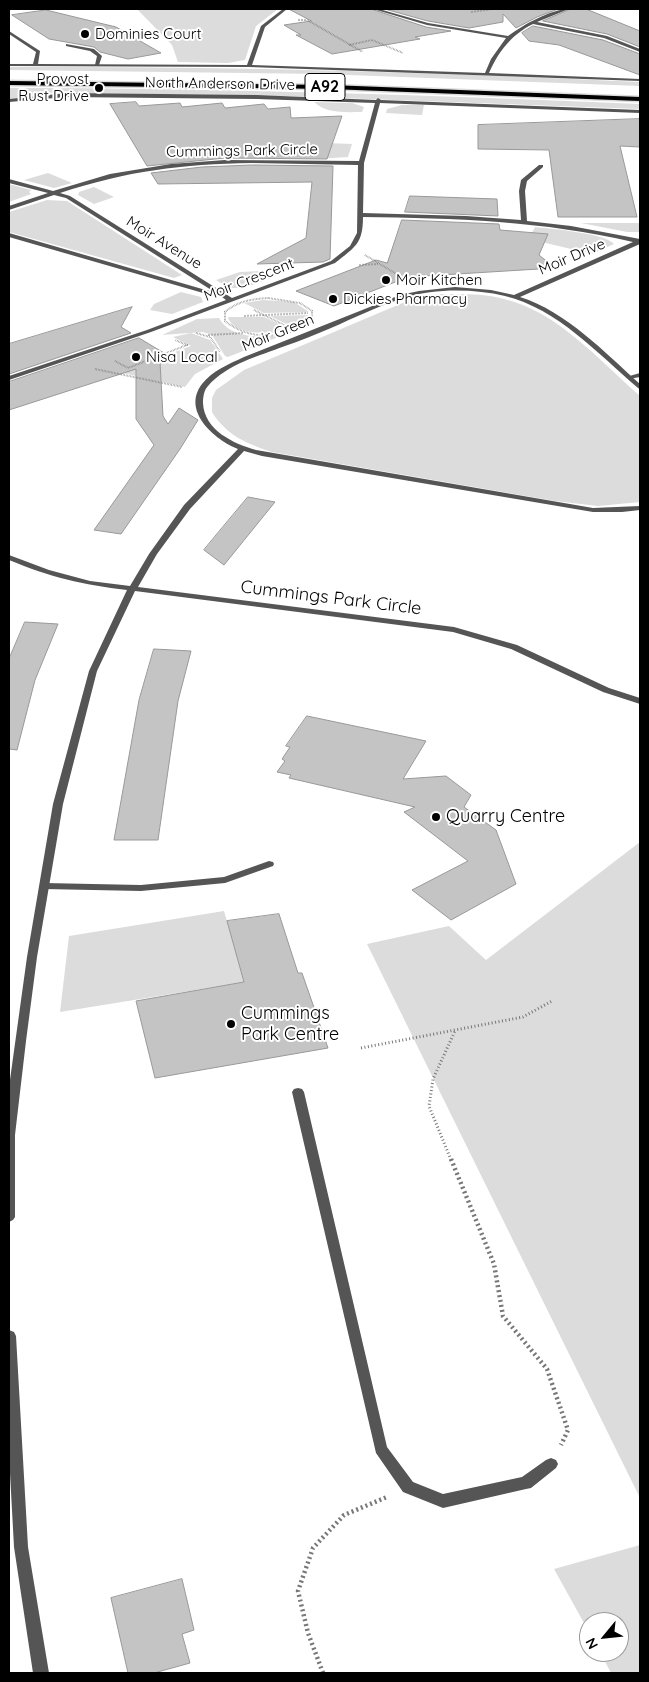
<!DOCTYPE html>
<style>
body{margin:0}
#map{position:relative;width:649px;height:1682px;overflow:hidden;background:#fff;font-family:Quicksand,sans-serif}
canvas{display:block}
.frame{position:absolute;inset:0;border:10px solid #000;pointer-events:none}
.north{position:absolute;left:579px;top:1612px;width:50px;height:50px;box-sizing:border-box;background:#fff;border:1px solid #999;border-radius:50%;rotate:242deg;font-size:14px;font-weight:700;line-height:20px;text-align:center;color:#000}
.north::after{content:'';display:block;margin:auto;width:18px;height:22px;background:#000;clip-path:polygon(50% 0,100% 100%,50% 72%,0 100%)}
</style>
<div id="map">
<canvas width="649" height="1682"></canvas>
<div class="frame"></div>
<div class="north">N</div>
</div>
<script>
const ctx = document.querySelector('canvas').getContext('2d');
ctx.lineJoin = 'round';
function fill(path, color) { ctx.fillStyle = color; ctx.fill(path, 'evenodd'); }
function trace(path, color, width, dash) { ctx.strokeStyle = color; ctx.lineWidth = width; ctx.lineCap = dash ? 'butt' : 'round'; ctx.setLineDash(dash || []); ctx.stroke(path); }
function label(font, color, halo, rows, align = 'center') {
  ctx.font = font + ' Quicksand,sans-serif'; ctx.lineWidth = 4; ctx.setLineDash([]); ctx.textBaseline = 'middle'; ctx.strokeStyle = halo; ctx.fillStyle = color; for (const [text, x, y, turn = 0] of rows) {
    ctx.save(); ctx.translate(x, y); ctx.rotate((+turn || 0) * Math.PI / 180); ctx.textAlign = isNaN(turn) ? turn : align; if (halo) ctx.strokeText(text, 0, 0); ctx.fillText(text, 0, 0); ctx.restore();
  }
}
const green = new Path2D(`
 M137,9H278L256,26L245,60L228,63L178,62L172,45Z
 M9,67C219,66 430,72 640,82V86L322,74L9,70Z
 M9,88C219,88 430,95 640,104V109L257,95L52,93L9,99Z
 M314,102L352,103L364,107L362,112C346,112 327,114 314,102Z
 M402,105H424L422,115L386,113L387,109Z
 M326,143L352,144L348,157L317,159Z
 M48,173L72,183L54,188L24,180Z
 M9,184L31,190L29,192L31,194L9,202Z
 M94,187L114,197L94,204L78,195L79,192Z
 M47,200L67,201L182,275L174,278L9,232V212Z
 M581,223H640V232H627Z
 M535,227C551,229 605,233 614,244L592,254L529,239Z
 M262,271L271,278C248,286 237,295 216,280L240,272Z
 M181,292L201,297L203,302L172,314L150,310L154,304Z
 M439,294C460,294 482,293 504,299C557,311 600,361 640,396V502L598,506L555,501L272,452C247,444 226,435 212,412V398L216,390L244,370L412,299Z
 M263,300L294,302L309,312L264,313L244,303Z
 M311,315L308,322L297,329L270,316Z
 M228,317H264L292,330C277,334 233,337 228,317Z
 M219,318C230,339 261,337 281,336L228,357L225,356L212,335L203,332L162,335L197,319Z
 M191,333L210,340L223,359L195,374L185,387L92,366L127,370L191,346L173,337Z
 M640,842V1498L367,944L449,926L486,960Z
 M224,911L245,982L60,1012L69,936Z
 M640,1545V1673H611L600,1652H619V1622H589V1632L554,1569Z`);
const building = new Path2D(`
 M289,9H371L426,27L451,31L415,37L420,39L332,54L296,35H301L284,25L311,21Z
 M385,9H558L537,17L516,28L503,14V22L469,28L428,21Z
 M571,9H586L640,31V47L607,34L543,21Z
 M46,10L116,27L161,53L128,59L100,52L94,47L49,39L12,15Z
 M533,26L603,40L640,54V75L559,45L529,41L522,33Z
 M136,102L139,106L180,103L182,107L222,103L225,108L264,104L268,109L290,107L291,118L342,116L327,159L225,158L147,166L110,104Z
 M640,119V147L620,146L637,217H558L549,150L478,149V125Z
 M252,165L333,166L330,259L323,262L257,264L306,238L312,182L158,184L151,173L202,167Z
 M410,196L497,199L498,216L405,212Z
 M402,220L499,224L500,230L548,234L539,255L555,268L408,277L334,306L296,291L376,260L387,263Z
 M132,307L121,327L131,333L9,374V344Z
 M139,338L164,353L157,356L166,360L160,362L163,416L168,424L179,408L198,420L180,449L121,534L94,530L154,445L136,419V369L9,410V382Z
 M248,497L275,502L224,565L204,550Z
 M25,622L58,624L35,680L17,750L9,749V659Z
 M154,649L191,651L178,701L158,840H114L139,700Z
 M307,716L426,741L403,779L446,776L471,795L464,807L496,830L516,884L451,920L412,890L468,861L404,812L415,807L289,778L291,775L277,772L285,761L282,759L290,747L286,746Z
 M279,914L298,973H302L328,1048L155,1078L136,1001L244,982L227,921Z
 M182,1579L194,1630L182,1634L190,1663L154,1673H128L111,1598Z`);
const pathFar2 = new Path2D(`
 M471,12L493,9
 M298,20H307L363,52
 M349,45L372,40L403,53
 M365,255L403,278
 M359,265L378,264
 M268,298L300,303L312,311V321C286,340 250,341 225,321V312C238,301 252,299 268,298Z
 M254,310L284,325
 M244,316L308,313
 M196,333L210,337L220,352
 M208,335L244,333
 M115,361L128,368L187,345L175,340
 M95,369L182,387`);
const pathFar1 = new Path2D(`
 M361,1048L523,1017L552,1001
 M451,1160L429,1106L433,1079L455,1031`);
const path = new Path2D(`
 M451,1159L494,1264L503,1316L547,1369L568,1430L561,1445
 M323,1673L308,1633L298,1591L313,1548L344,1515L387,1497`);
const lane = new Path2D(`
 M66,44L94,49L102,56L99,65L97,66L95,65L97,56L90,51L66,46Z
 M640,373V377L629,379L626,377Z
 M269,861L273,862L274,864L273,866L225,883L141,891L44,889L39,886L44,883L141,885L224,877Z
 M298,1088L302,1089L304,1092L387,1447L413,1482L443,1494L522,1477L546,1460L551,1458L556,1460L558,1464L556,1468L531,1488L526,1489L443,1508L403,1492L376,1453L292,1092L294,1089Z`);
const street = new Path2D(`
 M283,9H287L265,27L252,65L485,73L491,59L506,38L427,25L373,9H379L428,23L508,36C523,25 551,9 569,9L537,22L607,36L640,49V52L604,38L533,24C511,35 499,51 489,73L640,79V81L249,67L9,66V64H33L36,52L9,34V31L40,51L38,64L247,65L261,26Z
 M67,93L257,95L376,100L378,98L381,100L640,110V113L380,103L364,163L363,213L466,216L521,220L519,191L521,180L539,165H543V167L527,181L525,191L527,221L571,226L640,239V244L520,297C567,312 604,352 640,384V389L638,388C598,354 558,309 505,296C474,289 436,288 404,298C380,305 354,318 331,328C316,334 300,341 285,346C259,356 227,364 208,386C204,390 203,397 203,403C204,430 234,444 256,450L593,508L640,506V510L622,512H593L262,456L244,451L190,509L157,554L138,587L454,627L517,645L609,688L640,698V704L603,692L511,649L453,632L135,591L97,671L63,804L37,957L26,1041L15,1135V1217L13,1220L9,1222V1087L27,957L53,804L89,671L127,590C83,585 50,577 9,560V555L49,570L90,581L130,586L149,554L184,505L238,449C215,440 181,411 202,384C212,371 229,364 244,357L400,295L419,291L455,287L491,290L514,295L633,242C544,221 454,218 363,217C363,244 355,247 335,263L151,332L9,380V376L147,330L226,300L222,297H217L9,237V233L216,293L66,198L54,195L9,210V206L48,193L9,183V179L53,191L110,174L171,164L225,160L359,161L375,103L257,99L67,97L9,102V99ZM252,163L358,165L357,233L350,246L331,261L232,298L70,196L60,193C127,171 182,164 252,163Z
 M9,1330L14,1332L16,1336L28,1547L49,1673H33L14,1547L9,1455Z`);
const primary = new Path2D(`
 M9,81L330,85L640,97V101L330,89L9,85Z`);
const markers = [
 [85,34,5,"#000"],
 [99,88,5,"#000"],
 [386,280,5,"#000"],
 [333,299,5,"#000"],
 [136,357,5,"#000"],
 [436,817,5,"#000"],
 [231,1024,5,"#000"]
];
const farPoinames = [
 ["Dominies Court",95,34],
 ["Provost",89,79,"right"],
 ["Rust Drive",89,96,"right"],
 ["Moir Kitchen",396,280],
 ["Dickies Pharmacy",343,299],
 ["Nisa Local",146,357]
];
const farStreetnames = [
 ["North Anderson Drive",220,84,1],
 ["Cummings Park Circle",242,151,-1],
 ["Moir Avenue",164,243,32],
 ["Moir Drive",572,257,-23],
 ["Moir Crescent",249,280,-21],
 ["Moir Green",278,333,-22]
];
const shields = [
 [325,87,40]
];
const shieldNames = [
 ["A92",325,87]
];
const streetNames = [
 ["Cummings Park Circle",331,598,7]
];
const poiNames = [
 ["Quarry Centre",446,817],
 ["Cummings",241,1014],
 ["Park Centre",241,1035]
];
fill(green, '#dcdcdc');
fill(building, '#c4c4c4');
trace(building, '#999', 1);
trace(primary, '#dbdbdb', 3);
trace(pathFar2, '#777', 2, [0.5, 1]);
trace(pathFar1, '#777', 3, [1, 2.5]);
trace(path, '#777', 4.5, [2, 3]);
fill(lane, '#555');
fill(street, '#555');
fill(primary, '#000');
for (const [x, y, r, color] of markers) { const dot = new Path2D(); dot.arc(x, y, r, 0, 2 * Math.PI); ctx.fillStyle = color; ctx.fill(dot); trace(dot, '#fff', 2); }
label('15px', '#000', '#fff', farPoinames, 'left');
label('15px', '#000', '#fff', farStreetnames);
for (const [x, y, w] of shields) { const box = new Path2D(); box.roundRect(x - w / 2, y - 13.5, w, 27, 4); ctx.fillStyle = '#fff'; ctx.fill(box); trace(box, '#000', 1); }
label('bold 16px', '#000', null, shieldNames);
label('18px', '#000', '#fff', streetNames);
label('18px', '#000', '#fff', poiNames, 'left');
</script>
